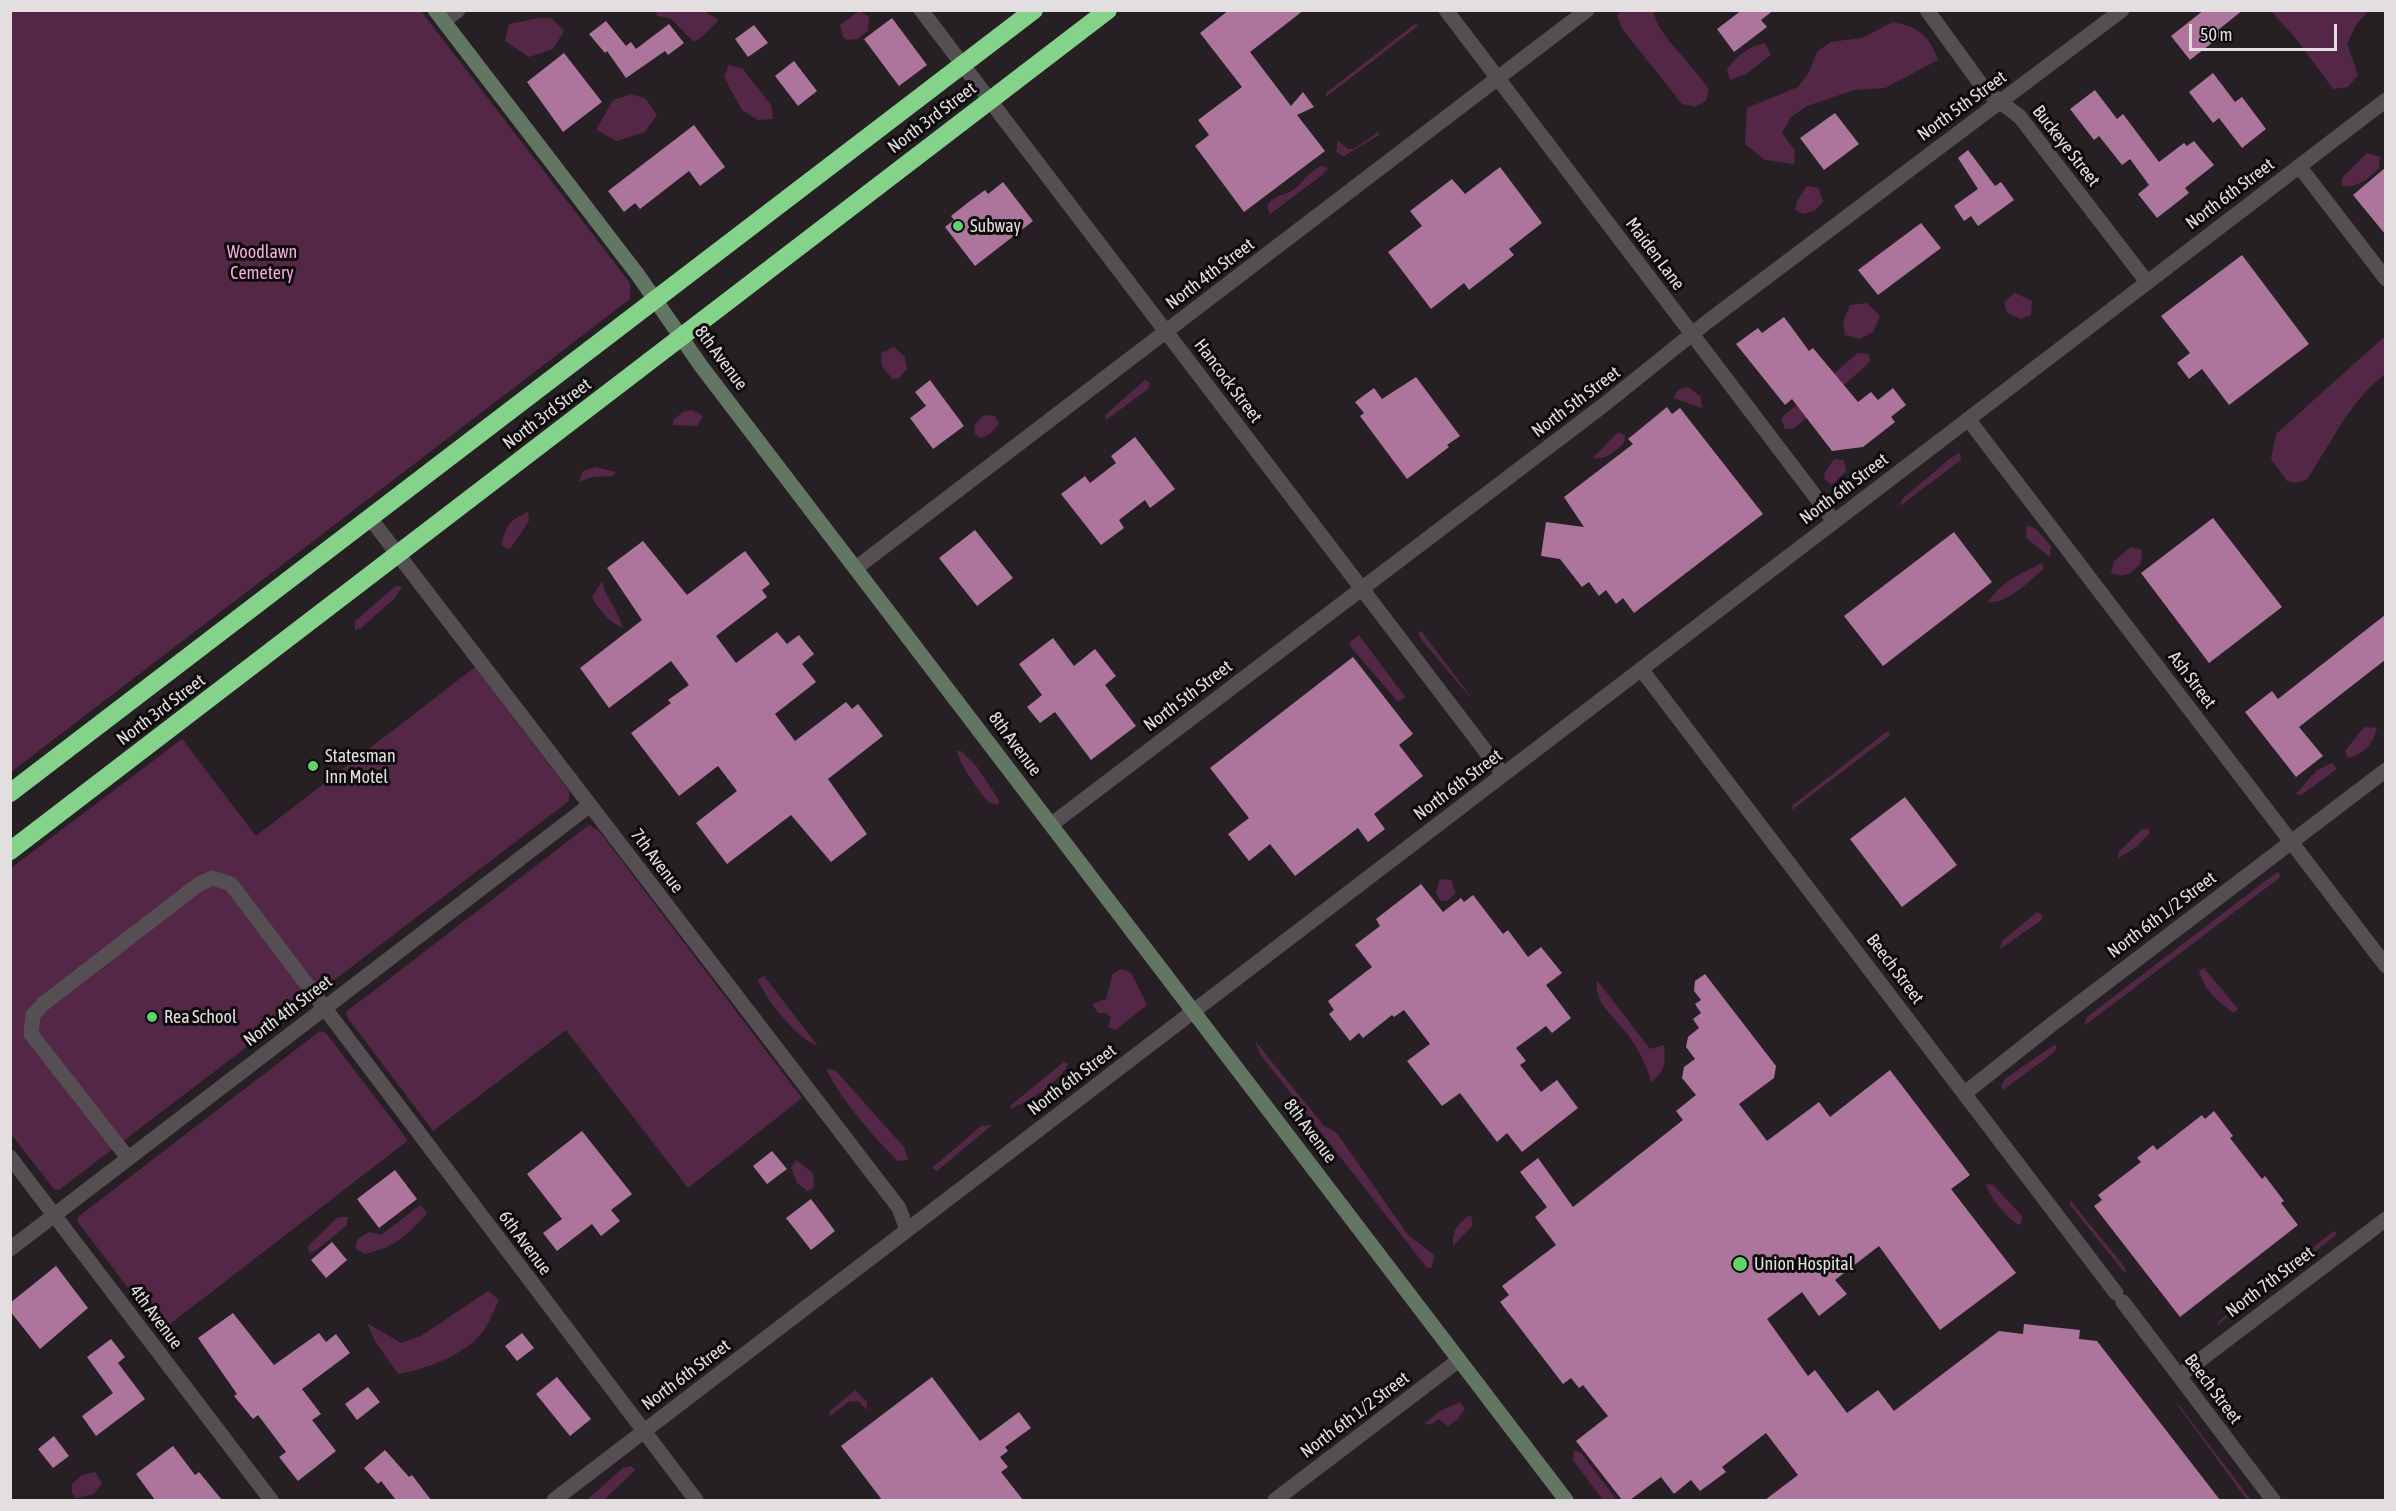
<!DOCTYPE html>
<style>
body{margin:0}
#map{position:relative;width:2396px;height:1511px;overflow:hidden;background:#262024;font-family:"Asap Condensed",sans-serif}
canvas{display:block}
.frame{position:absolute;inset:0;border:12px solid #e3dfe1;pointer-events:none}
.scale{position:absolute;left:2189px;top:24px;width:148px;height:27px;box-sizing:border-box;border:3px solid #e3dfe1;border-top:0;padding-left:8px;font-size:18px;line-height:21px;white-space:nowrap;color:#e3dfe1;-webkit-text-stroke:4px #0d0a0c;paint-order:stroke}
</style>
<div id="map">
<canvas width="2396" height="1511"></canvas>
<div class="frame"></div>
<div class="scale">50 m</div>
</div>
<script>
const ctx = document.querySelector('canvas').getContext('2d');
ctx.lineJoin = 'round';
function fill(path, color) { ctx.fillStyle = color; ctx.fill(path, 'evenodd'); }
function trace(path, color, width, dash) { ctx.strokeStyle = color; ctx.lineWidth = width; ctx.lineCap = dash ? 'butt' : 'round'; ctx.setLineDash(dash || []); ctx.stroke(path); }
function label(font, color, halo, rows, align = 'center') {
  ctx.font = font + ' "Asap Condensed",sans-serif'; ctx.lineWidth = 6; ctx.setLineDash([]); ctx.textBaseline = 'middle'; ctx.strokeStyle = halo; ctx.fillStyle = color; for (const [text, x, y, turn = 0] of rows) {
    ctx.save(); ctx.translate(x, y); ctx.rotate((+turn || 0) * Math.PI / 180); ctx.textAlign = isNaN(turn) ? turn : align; if (halo) ctx.strokeText(text, 0, 0); ctx.fillText(text, 0, 0); ctx.restore();
  }
}
const green = new Path2D(`
 M11,10L421,11L630,283V299L11,772Z
 M656,11H704L719,20L703,36L694,42L670,18L657,16Z
 M859,11L869,17L868,31L857,39L847,40L843,37L840,25Z
 M1621,11H1653C1658,36 1694,65 1709,90L1706,101L1695,107L1682,104L1623,30L1617,16Z
 M2271,11H2368L2356,25L2347,44L2358,75L2348,87L2333,89L2298,41Z
 M539,18H551L564,31L553,49L529,57L505,41L509,24Z
 M1893,22C1919,27 1929,35 1938,60L1885,88L1854,90L1807,106L1791,117L1782,133L1795,151L1794,164L1765,160L1745,144L1747,108L1798,87L1809,72L1817,52L1830,42L1862,38Z
 M1416,23L1418,26L1326,97V93Z
 M1765,43L1771,55L1746,74L1730,80L1727,69C1737,56 1749,46 1765,43Z
 M729,65L743,69L771,105L773,119L758,120L742,110L724,77Z
 M632,94L646,99L657,115L645,132L617,141L596,130L613,100Z
 M1378,132L1379,135L1344,156L1336,152L1338,141L1348,149H1354Z
 M2367,153L2380,157L2379,168C2368,179 2358,188 2342,186V178Z
 M1321,166L1328,168L1322,175L1270,214L1267,206C1274,194 1286,196 1296,188C1305,180 1309,171 1321,166Z
 M1807,186L1819,188L1823,202L1814,211L1802,214L1795,209L1798,199Z
 M2015,293L2032,301L2031,315L2021,319L2007,313L2004,302Z
 M1867,303L1880,316L1873,332L1859,339L1845,335L1843,322L1850,305Z
 M2385,336V374C2349,402 2332,442 2307,479L2297,483L2287,481L2271,459L2276,434Z
 M894,347L905,357L907,369L899,378L892,379L882,366L881,353Z
 M1858,353L1869,354L1870,362L1802,422L1793,429H1785L1781,418Z
 M1145,380L1150,383L1148,389L1106,420L1105,415Z
 M1688,387L1700,396L1702,408L1673,398L1678,390Z
 M692,410L703,416L697,426L673,425V420L683,412Z
 M984,415L995,416L999,424L990,434L980,438L975,434L974,425Z
 M1618,432L1625,436L1624,443C1615,451 1605,461 1593,458Z
 M1960,453L1961,460L1900,506L1902,499L1952,457Z
 M1834,459L1844,460L1846,471L1832,485L1824,479L1825,472Z
 M595,467L616,472L613,476L592,477L579,482L583,471Z
 M528,512L529,521L510,549L502,546C504,527 511,519 528,512Z
 M2027,525L2036,529L2051,546L2050,557L2026,538Z
 M2130,547L2142,550L2141,563C2132,573 2125,579 2111,573L2114,562Z
 M2043,563V569C2030,581 2007,604 1988,602C2001,582 2021,573 2043,563Z
 M602,581C606,599 620,614 623,628C608,621 600,611 592,597Z
 M396,586L402,587L393,600L361,628L355,630V621Z
 M1421,631L1469,694L1470,697L1421,639L1418,632Z
 M1359,635L1405,697L1398,702L1350,646L1351,641Z
 M475,667L569,791V801L59,1190L54,1189L11,1134V868L182,739L256,836Z
 M2364,727L2377,728C2373,744 2365,753 2348,758L2345,751Z
 M1886,732H1890L1889,736L1885,739L1792,810L1793,805Z
 M956,750L961,751L977,767L999,800L998,805L989,803C976,787 963,770 956,750Z
 M2332,763L2337,769L2301,795L2296,794L2317,770Z
 M589,825L599,831L802,1098L688,1188L566,1030L433,1131L347,1017L346,1012Z
 M2148,828L2150,833L2136,847L2119,858L2118,853L2141,830Z
 M2277,872L2281,875L2278,879L2084,1026L2087,1017Z
 M1440,879L1451,880L1456,893L1447,901L1440,900L1436,892Z
 M2037,912L2042,915V920L2000,949L2002,941Z
 M2204,968L2238,1009L2234,1013C2218,1002 2203,989 2199,970Z
 M1122,969L1131,973L1147,1005L1116,1030L1108,1027L1111,1017L1105,1013H1098L1092,1004L1106,999L1113,973Z
 M764,976L818,1046C797,1039 767,1001 758,980Z
 M1597,980L1650,1049L1664,1045C1666,1062 1665,1072 1651,1082C1647,1067 1640,1052 1631,1039C1619,1020 1593,1005 1597,980Z
 M320,1031L326,1033L407,1139L406,1142L161,1331L77,1221L78,1217Z
 M1255,1041L1324,1126L1336,1132L1408,1235L1434,1255L1432,1267L1427,1268L1260,1054Z
 M2054,1045L2057,1047L2053,1053L2003,1090L2001,1086L2005,1079Z
 M1064,1062L1068,1064C1058,1084 1030,1101 1010,1109L1011,1105Z
 M826,1068L836,1071L904,1147L908,1160L898,1161C876,1140 838,1096 826,1068Z
 M992,1125L937,1171L932,1168L981,1126Z
 M796,1160L813,1173L814,1188L807,1191L797,1183L791,1168Z
 M1986,1184L1993,1185L2022,1216L2021,1225C2009,1222 1989,1196 1986,1184Z
 M2070,1200L2119,1260L2126,1270L2125,1273L2070,1205Z
 M420,1205L427,1213C407,1236 395,1247 365,1254L355,1248L358,1239L369,1232L381,1235Z
 M1471,1215L1473,1225L1453,1246C1451,1232 1459,1221 1471,1215Z
 M338,1217H348L346,1226L314,1252L309,1253L308,1246Z
 M2334,1231L2337,1233L2334,1237L2217,1325L2220,1320Z
 M488,1291L499,1300C494,1310 490,1321 484,1330C466,1355 427,1369 398,1374L375,1341L367,1323L401,1343L421,1336Z
 M855,1390L867,1402V1410L858,1401H850L829,1417L830,1411Z
 M1460,1402L1465,1409L1457,1420L1448,1426L1438,1419L1430,1425L1425,1423L1440,1411Z
 M2176,1403L2179,1405L2251,1500H2247Z
 M1574,1450L1581,1453L1617,1500H1603L1573,1460Z
 M631,1466L635,1470L604,1500H587L623,1468Z
 M95,1472L102,1483L94,1494L76,1498L72,1493V1484L82,1475Z`);
const building = new Path2D(`
 M1229,10H1304L1250,52L1291,106L1303,92L1314,107L1297,115L1325,151L1244,212L1195,146L1209,135L1198,120L1242,87L1200,33Z
 M1742,10H1774L1761,20L1767,27L1734,52L1717,29Z
 M2204,10H2243L2218,30L2222,35L2190,60L2171,36Z
 M892,18L927,65L899,86L864,39Z
 M606,21L626,46L631,42L636,49L669,24L684,43L668,55L665,51L626,78L607,51L605,53L589,34Z
 M754,25L768,43L748,57L735,39Z
 M564,53L602,102L563,132L527,82Z
 M794,61L817,91L798,106L775,76Z
 M2213,73L2235,102L2242,97L2266,129L2242,148L2219,118L2213,123L2189,92Z
 M2095,90L2117,119L2123,114L2159,162L2184,143L2187,146L2194,141L2214,165L2185,188L2189,193L2157,218L2138,194L2149,185L2130,159L2122,165L2099,136L2094,140L2070,109Z
 M1835,113L1859,144L1824,170L1800,138Z
 M694,125L725,167L700,186L689,171L640,209L635,203L624,212L608,191Z
 M1968,150L1995,186L2001,182L2014,200L1978,226L1971,216L1964,221L1954,206L1978,189L1958,158Z
 M1500,167L1542,223L1509,249L1514,255L1469,290L1464,283L1431,309L1388,252L1422,226L1410,211L1452,179L1465,194Z
 M2385,168V234L2353,195Z
 M1003,182L1033,221L975,266L945,227L954,220L951,216L970,201L985,190L988,194Z
 M1921,223L1941,248L1878,295L1858,270Z
 M2242,255L2309,344L2229,405L2202,369L2189,379L2177,363L2190,353L2161,316Z
 M1784,317L1809,351L1813,348L1858,402L1871,392L1878,400L1893,388L1906,405L1891,417L1895,422L1863,447L1832,451L1792,399L1785,405L1736,344L1758,328L1762,333Z
 M1416,377L1460,436L1447,445L1449,447L1407,479L1360,416L1364,413L1355,402L1374,388L1382,399Z
 M930,380L964,426L933,449L910,418L926,406L915,392Z
 M1667,407L1672,414L1680,408L1763,514L1634,613L1623,598L1616,604L1606,590L1599,596L1589,582L1582,587L1560,559L1541,556L1546,522L1584,527L1564,497L1633,444L1628,439Z
 M1135,437L1175,489L1150,508L1145,500L1119,520L1124,528L1101,545L1061,494L1085,476L1090,483L1116,463L1111,456Z
 M2213,518L2282,607L2209,663L2141,573Z
 M975,530L1013,578L977,606L939,558Z
 M1954,532L1992,582L1883,666L1844,616Z
 M643,541L687,595L745,551L770,584L762,590L767,597L716,636L736,663L777,632L787,644L799,635L814,654L802,664L816,682L775,714L795,741L846,702L852,709L858,704L883,736L828,779L867,834L831,862L791,815L727,864L696,823L737,791L718,766L679,796L631,733L671,703L668,700L689,685L671,661L609,708L580,668L642,620L607,568Z
 M2385,615V660L2299,727L2323,756L2296,777L2245,712L2272,691L2278,699Z
 M1053,638L1074,666L1095,649L1116,676L1105,685L1136,726L1091,760L1055,712L1040,723L1027,707L1042,695L1019,664Z
 M1353,657L1413,734L1399,745L1423,776L1374,814L1385,829L1368,842L1358,828L1295,876L1270,844L1249,861L1228,834L1249,818L1210,768Z
 M1905,797L1957,865L1902,907L1850,839Z
 M1421,884L1443,912L1461,898L1464,902L1473,895L1503,934L1508,930L1528,957L1541,947L1562,973L1546,985L1571,1018L1552,1033L1546,1026L1516,1048L1526,1061L1520,1065L1541,1092L1557,1080L1578,1108L1522,1152L1507,1133L1497,1142L1460,1093L1442,1106L1407,1061L1430,1044L1404,1010L1394,1017L1392,1015L1363,1038L1359,1033L1350,1041L1329,1014L1334,1010L1328,1001L1372,967L1355,945L1380,926L1376,919Z
 M1705,974L1776,1066L1774,1078L1739,1104L1767,1141L1819,1102L1830,1117L1890,1070L1970,1175L1951,1189L2016,1273L1940,1330L1879,1246L1835,1280L1847,1294L1819,1316L1802,1292L1767,1319L1808,1376L1815,1370L1847,1413L1878,1390L1894,1411L1999,1331L2023,1334L2024,1324L2080,1330L2079,1339L2097,1341L2220,1500H1765L1798,1475L1766,1433L1722,1467L1726,1472L1700,1491L1691,1480L1674,1494L1661,1477L1630,1500H1622L1576,1441L1608,1416L1583,1385L1579,1388L1571,1378L1563,1384L1500,1302L1509,1295L1502,1286L1556,1245L1535,1217L1547,1207L1520,1172L1538,1158L1573,1207L1683,1120L1676,1111L1696,1095L1682,1078L1684,1067L1695,1059L1686,1047L1688,1037L1699,1028L1693,1019L1701,1013L1695,1004L1701,1000L1694,991L1695,981Z
 M2214,1111L2233,1136L2230,1138L2262,1179L2265,1176L2284,1201L2281,1203L2298,1225L2180,1317L2094,1206L2102,1200L2098,1195L2141,1162L2137,1158L2153,1145L2157,1150L2202,1115L2205,1119Z
 M582,1131L632,1194L611,1210L620,1221L601,1236L592,1224L557,1251L543,1233L562,1219L527,1174Z
 M772,1151L787,1169L767,1184L753,1166Z
 M395,1170L417,1199L379,1228L357,1199Z
 M811,1199L835,1231L811,1250L786,1218Z
 M332,1242L347,1260L326,1278L311,1260Z
 M56,1266L88,1308L40,1349L10,1311V1303Z
 M233,1313L274,1365L319,1333L326,1342L336,1334L350,1353L302,1389L321,1414L312,1420L336,1451L298,1481L279,1457L286,1452L258,1415L253,1419L234,1396L237,1394L198,1338Z
 M522,1333L534,1348L517,1361L505,1346Z
 M111,1339L125,1357L118,1363L145,1399L96,1436L82,1416L113,1393L87,1357Z
 M557,1377L591,1419L570,1436L536,1394Z
 M932,1377L980,1441L1019,1412L1031,1428L1005,1447L1008,1451L1000,1457L1008,1467L1001,1472L1023,1500H882L841,1446Z
 M368,1387L380,1402L357,1420L345,1404Z
 M54,1436L69,1456L53,1468L38,1449Z
 M173,1446L195,1475L199,1472L222,1500H155L136,1474Z
 M385,1450L409,1477L412,1475L431,1500H396L381,1481L378,1484L364,1468Z`);
const street = new Path2D(`
 M921,10L1503,774
 M1446,10L1834,521
 M1927,10L1985,90L2020,117L2147,282
 M444,21L458,10
 M2299,166L2386,279
 M1968,419L2386,966
 M370,518L899,1208L907,1230
 M856,568L1587,10
 M1641,669L2116,1293
 M1052,824L1605,404L1707,322L2122,10
 M1965,1093L2056,1021L2386,770
 M10,1157L271,1500
 M128,1158L31,1034L33,1015L43,1004L199,884L213,878L231,884L696,1500
 M10,1249L590,805
 M2123,1302L2273,1500
 M2179,1376L2386,1219
 M554,1500L2386,100
 M1275,1500L1459,1360`);
const secondary = new Path2D(`
 M435,10L638,275L701,366L1566,1500`);
const highway = new Path2D(`
 M10,793L1034,10
 M10,851L1108,10`);
const markers = [
 [958,226,6,"#5dd56c"],
 [313,766,6,"#5dd56c"],
 [152,1017,6,"#5dd56c"],
 [1740,1264,8,"#5dd56c"]
];
const streetNames = [
 ["North 5th Street",1962,106,-36],
 ["North 3rd Street",932,118,-37],
 ["Buckeye Street",2066,146,52],
 ["North 6th Street",2230,194,-37],
 ["Maiden Lane",1655,254,53],
 ["North 4th Street",1210,274,-37],
 ["8th Avenue",721,358,53],
 ["Hancock Street",1228,381,53],
 ["North 5th Street",1576,402,-37],
 ["North 3rd Street",547,414,-37],
 ["North 6th Street",1844,489,-37],
 ["Ash Street",2192,680,53],
 ["North 5th Street",1188,696,-37],
 ["North 3rd Street",161,710,-37],
 ["8th Avenue",1015,744,53],
 ["North 6th Street",1458,785,-37],
 ["7th Avenue",657,861,53],
 ["North 6th 1/2 Street",2162,915,-37],
 ["Beech Street",1895,969,53],
 ["North 4th Street",288,1011,-37],
 ["North 6th Street",1072,1080,-37],
 ["8th Avenue",1310,1131,53],
 ["6th Avenue",525,1243,53],
 ["North 7th Street",2270,1282,-37],
 ["4th Avenue",156,1317,53],
 ["North 6th Street",686,1375,-37],
 ["Beech Street",2213,1389,53],
 ["North 6th 1/2 Street",1355,1415,-37]
];
const poiNames = [
 ["Subway",970,226],
 ["Statesman",325,756],
 ["Inn Motel",325,777],
 ["Rea School",164,1017],
 ["Union Hospital",1754,1264]
];
const parkNames = [
 ["Woodlawn",262,252],
 ["Cemetery",262,273]
];
fill(green, '#542747');
fill(building, '#ad759b');
trace(street, '#554e52', 15);
trace(secondary, '#637663', 15);
trace(highway, '#85d38b', 18);
for (const [x, y, r, color] of markers) { const dot = new Path2D(); dot.arc(x, y, r, 0, 2 * Math.PI); ctx.fillStyle = color; ctx.fill(dot); trace(dot, '#0d0a0c', 2); }
label('18px', '#e3dfe1', '#0d0a0c', streetNames);
label('18px', '#e3dfe1', '#0d0a0c', poiNames, 'left');
label('18px', '#f9a9df', '#0d0a0c', parkNames);
</script>
